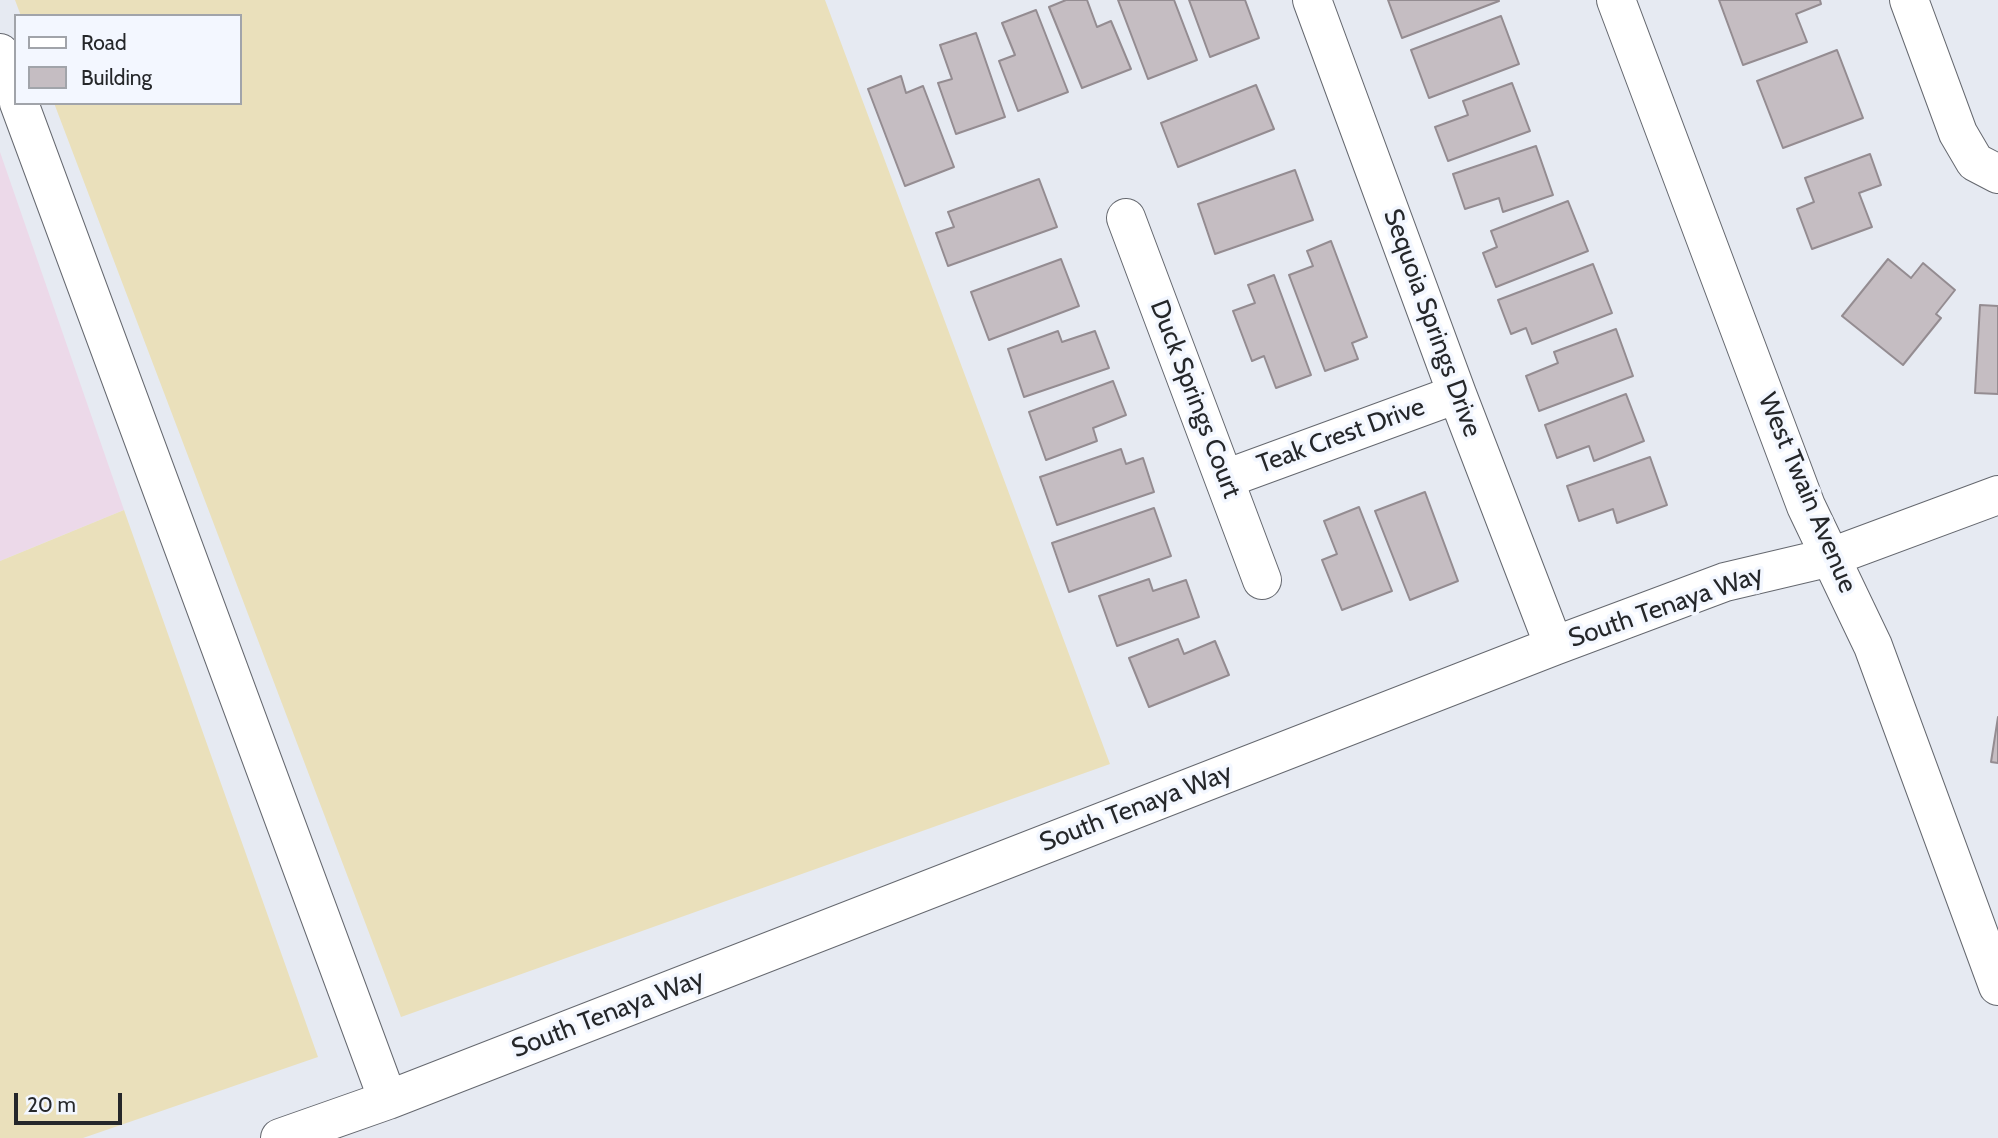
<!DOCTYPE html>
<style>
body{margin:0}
#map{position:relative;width:1998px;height:1138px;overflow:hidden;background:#e6eaf2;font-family:Cabin,sans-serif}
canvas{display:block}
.legend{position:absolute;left:14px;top:14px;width:228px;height:91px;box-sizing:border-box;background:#f3f7ff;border:2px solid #a1a4aa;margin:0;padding:9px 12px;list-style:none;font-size:21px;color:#25272a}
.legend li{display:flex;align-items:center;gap:14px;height:35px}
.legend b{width:35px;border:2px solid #a1a4aa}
.scale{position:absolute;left:14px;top:1093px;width:108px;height:32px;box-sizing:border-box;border:4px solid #25272a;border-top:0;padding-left:9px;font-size:21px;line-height:24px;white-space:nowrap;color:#25272a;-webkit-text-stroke:5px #f3f7ff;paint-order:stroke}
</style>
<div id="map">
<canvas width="1998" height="1138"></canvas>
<ul class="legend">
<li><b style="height:9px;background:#fff"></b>Road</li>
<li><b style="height:19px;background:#c5bdc2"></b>Building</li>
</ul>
<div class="scale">20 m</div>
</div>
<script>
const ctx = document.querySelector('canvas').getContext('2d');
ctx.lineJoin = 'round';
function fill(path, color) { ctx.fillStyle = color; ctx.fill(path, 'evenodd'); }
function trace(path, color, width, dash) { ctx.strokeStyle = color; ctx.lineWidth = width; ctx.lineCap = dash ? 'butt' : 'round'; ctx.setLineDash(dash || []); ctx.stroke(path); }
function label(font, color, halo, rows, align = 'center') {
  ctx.font = font + ' Cabin,sans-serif'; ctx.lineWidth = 7; ctx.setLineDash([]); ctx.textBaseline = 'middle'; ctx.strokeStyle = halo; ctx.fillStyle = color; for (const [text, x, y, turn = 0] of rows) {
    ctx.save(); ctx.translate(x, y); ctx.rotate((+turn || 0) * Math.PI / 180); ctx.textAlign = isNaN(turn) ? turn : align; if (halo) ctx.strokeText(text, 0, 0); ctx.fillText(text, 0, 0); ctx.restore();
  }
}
const commercial = new Path2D(`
 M0,152L124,510L0,561Z`);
const sand = new Path2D(`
 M15,0H825L1110,764L401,1017L54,103H240V16H21Z
 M124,510L318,1057L83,1138H0V561Z`);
const building = new Path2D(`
 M1066,0H1087L1097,27L1111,21L1131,69L1082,88L1049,7Z
 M1118,0H1174L1197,60L1148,79Z
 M1189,0H1245L1259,38L1210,57Z
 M1388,0H1498L1499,1L1402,38Z
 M1719,0H1820L1821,4L1796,14L1807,42L1743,65Z
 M1036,10L1068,92L1018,111L999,61L1015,55L1002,23Z
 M1501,16L1519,64L1429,98L1411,50Z
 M976,33L1005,117L956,134L938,83L952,79L940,45Z
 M1837,50L1863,118L1783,148L1757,81Z
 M901,76L906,93L923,86L954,167L905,186L868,89Z
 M1512,83L1530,131L1448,161L1435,127L1468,115L1463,101Z
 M1256,85L1274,129L1178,167L1161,123Z
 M1536,146L1553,195L1503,212L1499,198L1465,209L1453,174Z
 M1870,154L1881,185L1859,193L1872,227L1812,249L1797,209L1814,202L1805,178Z
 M1295,170L1313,220L1215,254L1198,204Z
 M1039,179L1057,227L948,266L936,233L954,227L948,212Z
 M1568,201L1588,251L1496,287L1483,253L1497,247L1491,231Z
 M1331,241L1367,337L1352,343L1358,359L1325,371L1289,275L1313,266L1307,251Z
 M1061,259L1079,306L989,340L971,292Z
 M1888,259L1911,278L1923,263L1955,290L1936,314L1941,318L1903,365L1842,316Z
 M1593,264L1612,313L1532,344L1526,328L1511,334L1498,300Z
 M1274,275L1311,375L1276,388L1264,356L1252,361L1233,311L1255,303L1248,285Z
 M1980,305L1998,306V394L1975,393Z
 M1616,329L1633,376L1539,411L1526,376L1558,363L1554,352Z
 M1058,331L1062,342L1095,331L1109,368L1024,397L1008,349Z
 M1113,381L1126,415L1093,428L1097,441L1046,460L1029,412Z
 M1626,394L1644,441L1594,461L1589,446L1557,458L1545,425Z
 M1121,449L1126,464L1143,458L1154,492L1057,525L1040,477Z
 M1650,457L1667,505L1617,523L1613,509L1579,521L1567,486Z
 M1425,492L1458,581L1410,600L1375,511Z
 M1359,507L1392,591L1342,610L1322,560L1337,554L1324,521Z
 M1154,508L1171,556L1069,592L1052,543Z
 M1149,579L1153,591L1186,580L1199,617L1117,646L1099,596Z
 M1178,639L1184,654L1215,641L1229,675L1149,707L1129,658Z
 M1998,717V763L1991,762Z`);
const minor = new Path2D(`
 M1312,0L1457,394L1554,646
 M1616,0L1806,506L1873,646L1998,986
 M1909,0L1958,133L1975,162L1998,174
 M0,53L16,95
 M19,103L388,1100
 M1126,218L1262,580
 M1225,479L1457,394
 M280,1138L388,1100L1554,646L1725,582L1831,557L1998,495`);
const streetNames = [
 ["Sequoia Springs Drive",1432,323,70],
 ["Duck Springs Court",1195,399,69],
 ["Teak Crest Drive",1341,436,-20],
 ["West Twain Avenue",1807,493,67],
 ["South Tenaya Way",1666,607,-19],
 ["South Tenaya Way",1136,808,-21],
 ["South Tenaya Way",608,1014,-21]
];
fill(commercial, '#ecd9e9');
fill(sand, '#eae0bb');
fill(building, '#c5bdc2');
trace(building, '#948c91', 2);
trace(minor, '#65686f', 40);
trace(minor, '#fff', 38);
label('26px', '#25272a', '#f3f7ff', streetNames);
</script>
